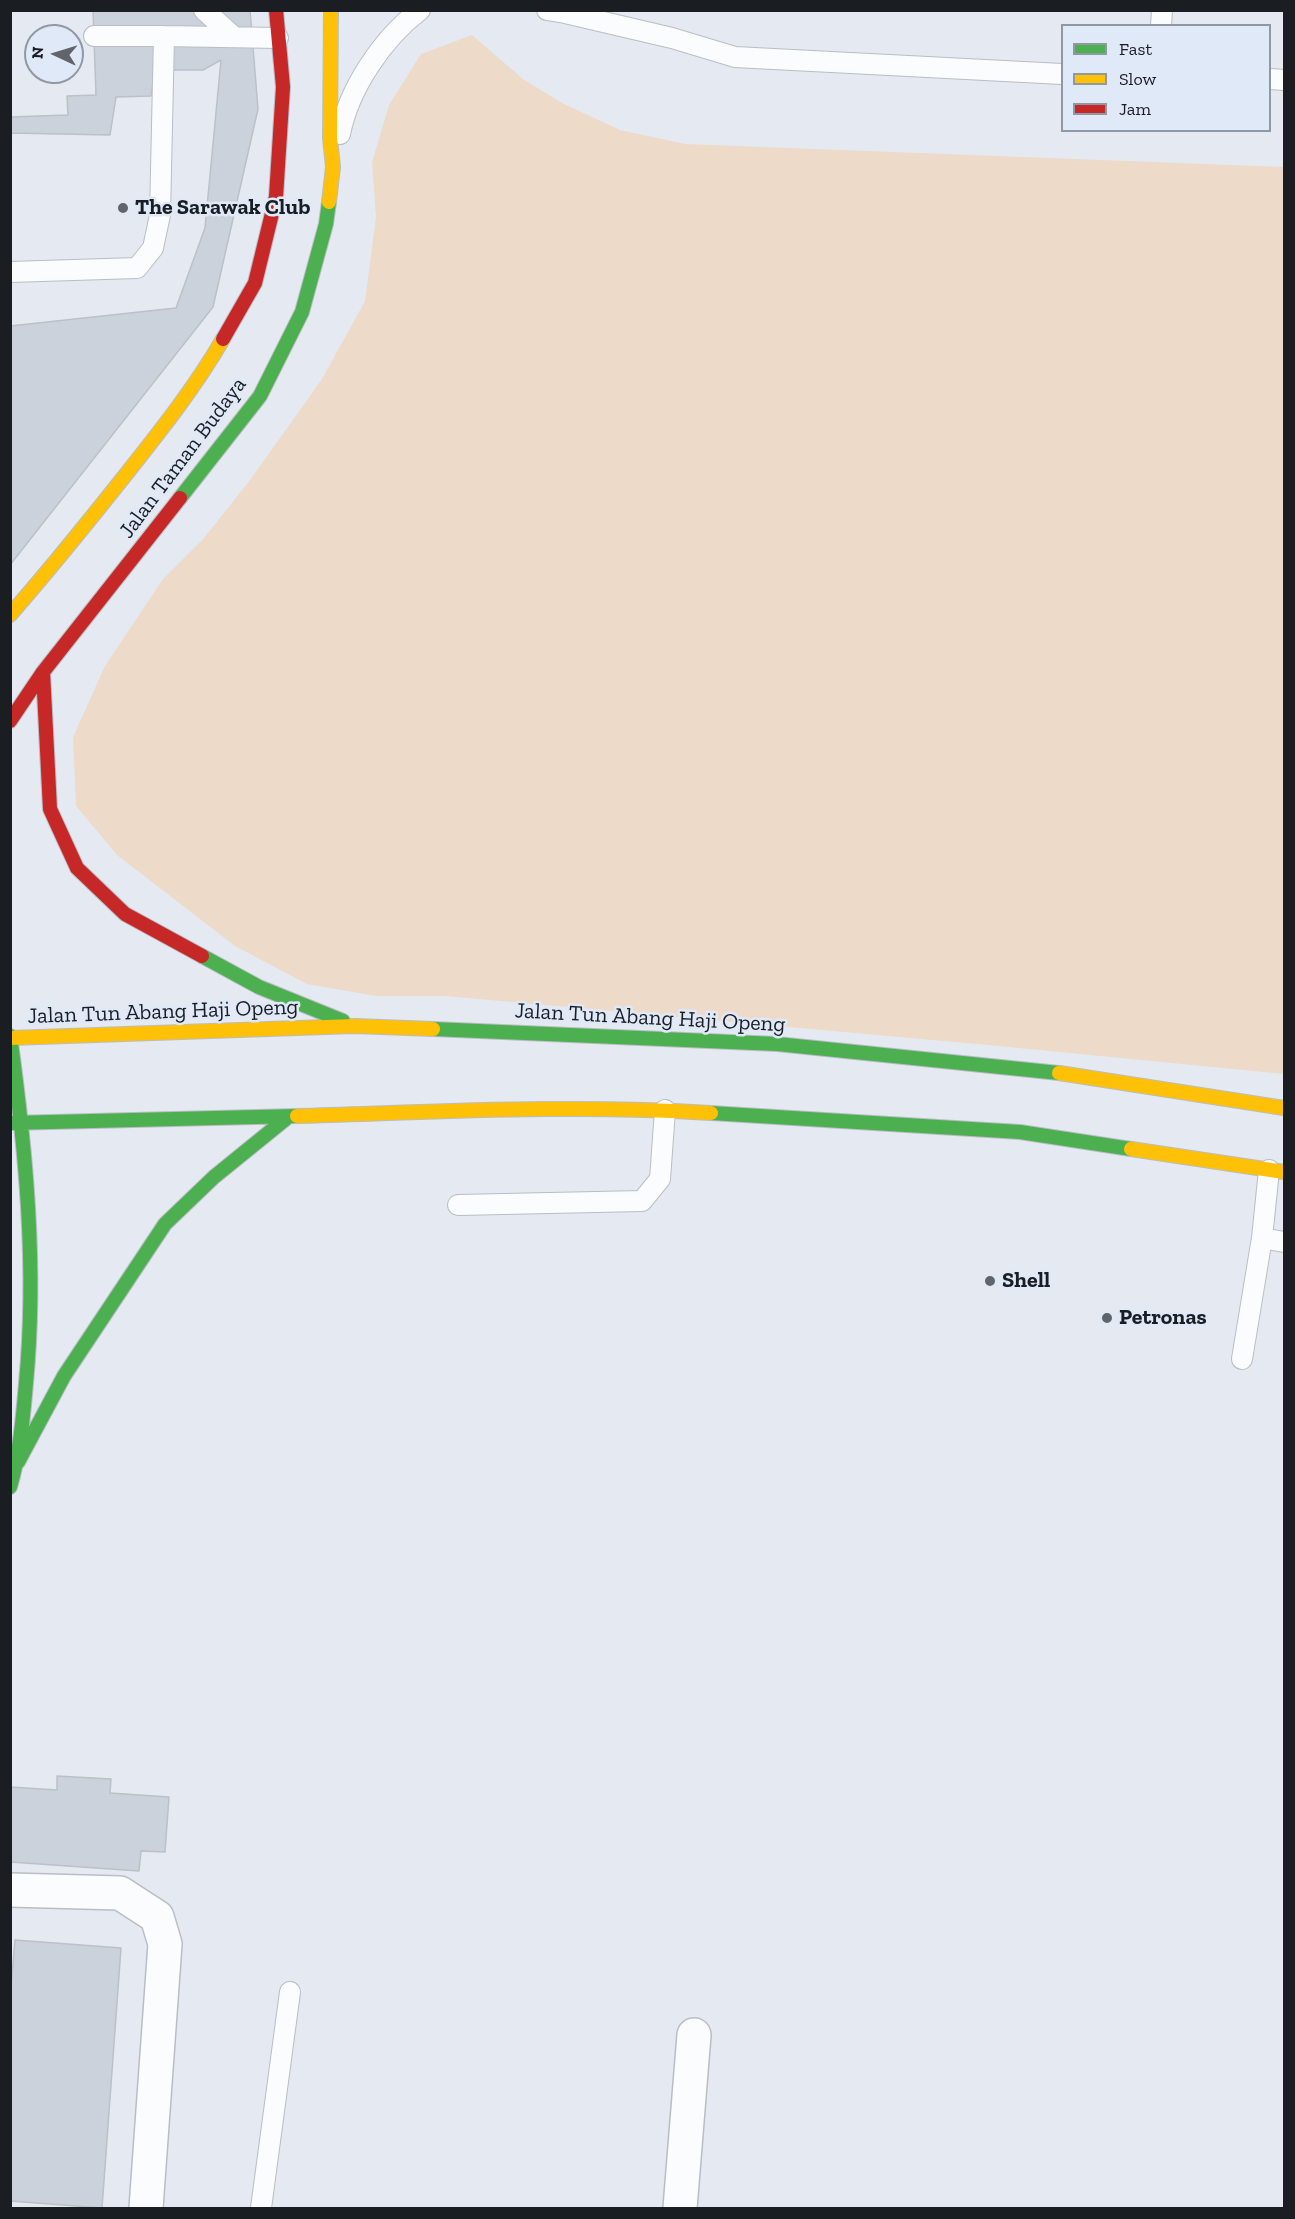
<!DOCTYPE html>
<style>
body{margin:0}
#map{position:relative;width:1295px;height:2219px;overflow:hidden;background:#e5eaf2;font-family:"Zilla Slab",serif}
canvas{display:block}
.frame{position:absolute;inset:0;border:12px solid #1a1e23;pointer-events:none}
.legend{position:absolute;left:1061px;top:24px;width:210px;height:108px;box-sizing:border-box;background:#dfe9f8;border:2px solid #9098a3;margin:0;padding:8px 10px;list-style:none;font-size:18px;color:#1a1e23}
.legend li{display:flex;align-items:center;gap:12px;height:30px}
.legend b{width:30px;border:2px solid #9098a3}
.north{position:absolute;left:24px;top:24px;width:60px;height:60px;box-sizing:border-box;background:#dfe9f8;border:2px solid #9098a3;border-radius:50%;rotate:274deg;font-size:16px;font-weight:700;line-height:24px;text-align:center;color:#1a1e23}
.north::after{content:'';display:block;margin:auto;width:21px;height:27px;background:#61656b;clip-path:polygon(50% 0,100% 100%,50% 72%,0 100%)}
</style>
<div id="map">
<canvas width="1295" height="2219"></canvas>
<div class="frame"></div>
<ul class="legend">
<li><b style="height:8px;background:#4caf50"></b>Fast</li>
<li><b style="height:8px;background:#ffc107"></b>Slow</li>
<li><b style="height:8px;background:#c62828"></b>Jam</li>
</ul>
<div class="north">N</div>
</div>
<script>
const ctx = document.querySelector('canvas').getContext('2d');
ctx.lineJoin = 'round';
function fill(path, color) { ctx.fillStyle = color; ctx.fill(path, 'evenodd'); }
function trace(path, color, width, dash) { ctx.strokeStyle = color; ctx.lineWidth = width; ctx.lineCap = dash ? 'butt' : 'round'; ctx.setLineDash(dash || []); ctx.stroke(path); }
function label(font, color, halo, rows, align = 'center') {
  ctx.font = font + ' "Zilla Slab",serif'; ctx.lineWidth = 5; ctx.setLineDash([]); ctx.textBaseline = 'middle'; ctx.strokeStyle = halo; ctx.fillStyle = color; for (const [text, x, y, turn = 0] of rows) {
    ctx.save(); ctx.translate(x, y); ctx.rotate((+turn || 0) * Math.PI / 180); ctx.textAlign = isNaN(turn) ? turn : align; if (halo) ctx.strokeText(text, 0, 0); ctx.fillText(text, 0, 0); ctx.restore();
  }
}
const green = new Path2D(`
 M472,35L523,79L562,103L620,130L685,144L1284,167V1074L988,1045L445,996H376L307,984L235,946L117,855L76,806L73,737L105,666L163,579L204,538L250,480L322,379L365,301L376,217L372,162L389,105L421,54Z`);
const building = new Path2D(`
 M10,10H93L96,95L67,96L68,115L10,117ZM36,36H72V72H36Z
 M10,10H250L258,109L213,307L10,565ZM36,36H72V72H36Z
 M221,60L205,228L176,308L10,326V133L110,135L116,97L151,96L155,70H203Z
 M57,1776L111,1779L110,1793L169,1797L165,1852L141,1851L139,1871L10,1862V1787L57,1790Z
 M15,1940L121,1948L102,2208L10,2201V1999Z`);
const lane = new Path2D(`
 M204,10L234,37
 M547,10L565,13L672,38L735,57L1062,74
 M1161,26L1162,10
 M164,36L278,38
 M1270,79L1284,80
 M340,134C349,88 383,38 420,10
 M10,272L137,268L153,248L160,215L164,36H94
 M458,1205L642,1201L660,1179L665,1110
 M1262,1238L1284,1242
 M1242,1359L1262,1238L1269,1170
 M261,2208L290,1992`);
const street = new Path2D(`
 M10,1890L120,1893L157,1917L165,1944L146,2208
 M680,2208L694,2035`);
const fast = new Path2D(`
 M180,498L260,396L302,312L326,224L329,202
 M202,956L259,987L343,1021
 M433,1029L777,1044L1059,1073
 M10,1036C26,1151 37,1267 26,1383C23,1418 20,1453 10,1487
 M711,1113L1020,1132L1131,1149
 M10,1123L297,1116
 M18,1462L64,1376L165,1224L214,1177L288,1117`);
const slow = new Path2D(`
 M329,202L333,167L330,138L331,10
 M10,615C50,569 89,521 127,473C161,430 196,386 223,339
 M10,1038L355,1026L433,1029
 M1059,1073L1284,1108
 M297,1116C435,1112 573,1104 711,1113
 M1131,1149L1284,1172`);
const jam = new Path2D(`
 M223,339L255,283L276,197L283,87L276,10
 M43,672L50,809L77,868L125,914L202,956
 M10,721L43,672L180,498`);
const markers = [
 [123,208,6,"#61656b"],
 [990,1281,6,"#61656b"],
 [1107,1318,6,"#61656b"]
];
const poiNames = [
 ["The Sarawak Club",135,208],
 ["Shell",1002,1281],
 ["Petronas",1119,1318]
];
const streetNames = [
 ["Jalan Taman Budaya",183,458,-53],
 ["Jalan Tun Abang Haji Openg",163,1012,-2],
 ["Jalan Tun Abang Haji Openg",650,1018,3]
];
fill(green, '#eddac9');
fill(building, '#ccd2dc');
trace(building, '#bcc0c7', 1.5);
trace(lane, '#b9bdc4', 22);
trace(street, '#b9bdc4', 36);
trace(fast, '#b9bdc4', 16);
trace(slow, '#b9bdc4', 16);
trace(jam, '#b9bdc4', 16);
trace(lane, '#fbfcfd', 20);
trace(street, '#fbfcfd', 33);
trace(fast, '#4caf50', 14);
trace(slow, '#ffc107', 14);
trace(jam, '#c62828', 14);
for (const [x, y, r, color] of markers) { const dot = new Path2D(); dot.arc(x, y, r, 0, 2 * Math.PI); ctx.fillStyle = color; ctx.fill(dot); trace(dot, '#dfe9f8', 2); }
label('bold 22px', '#1a1e23', '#dfe9f8', poiNames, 'left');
label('22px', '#1a1e23', '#dfe9f8', streetNames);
</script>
